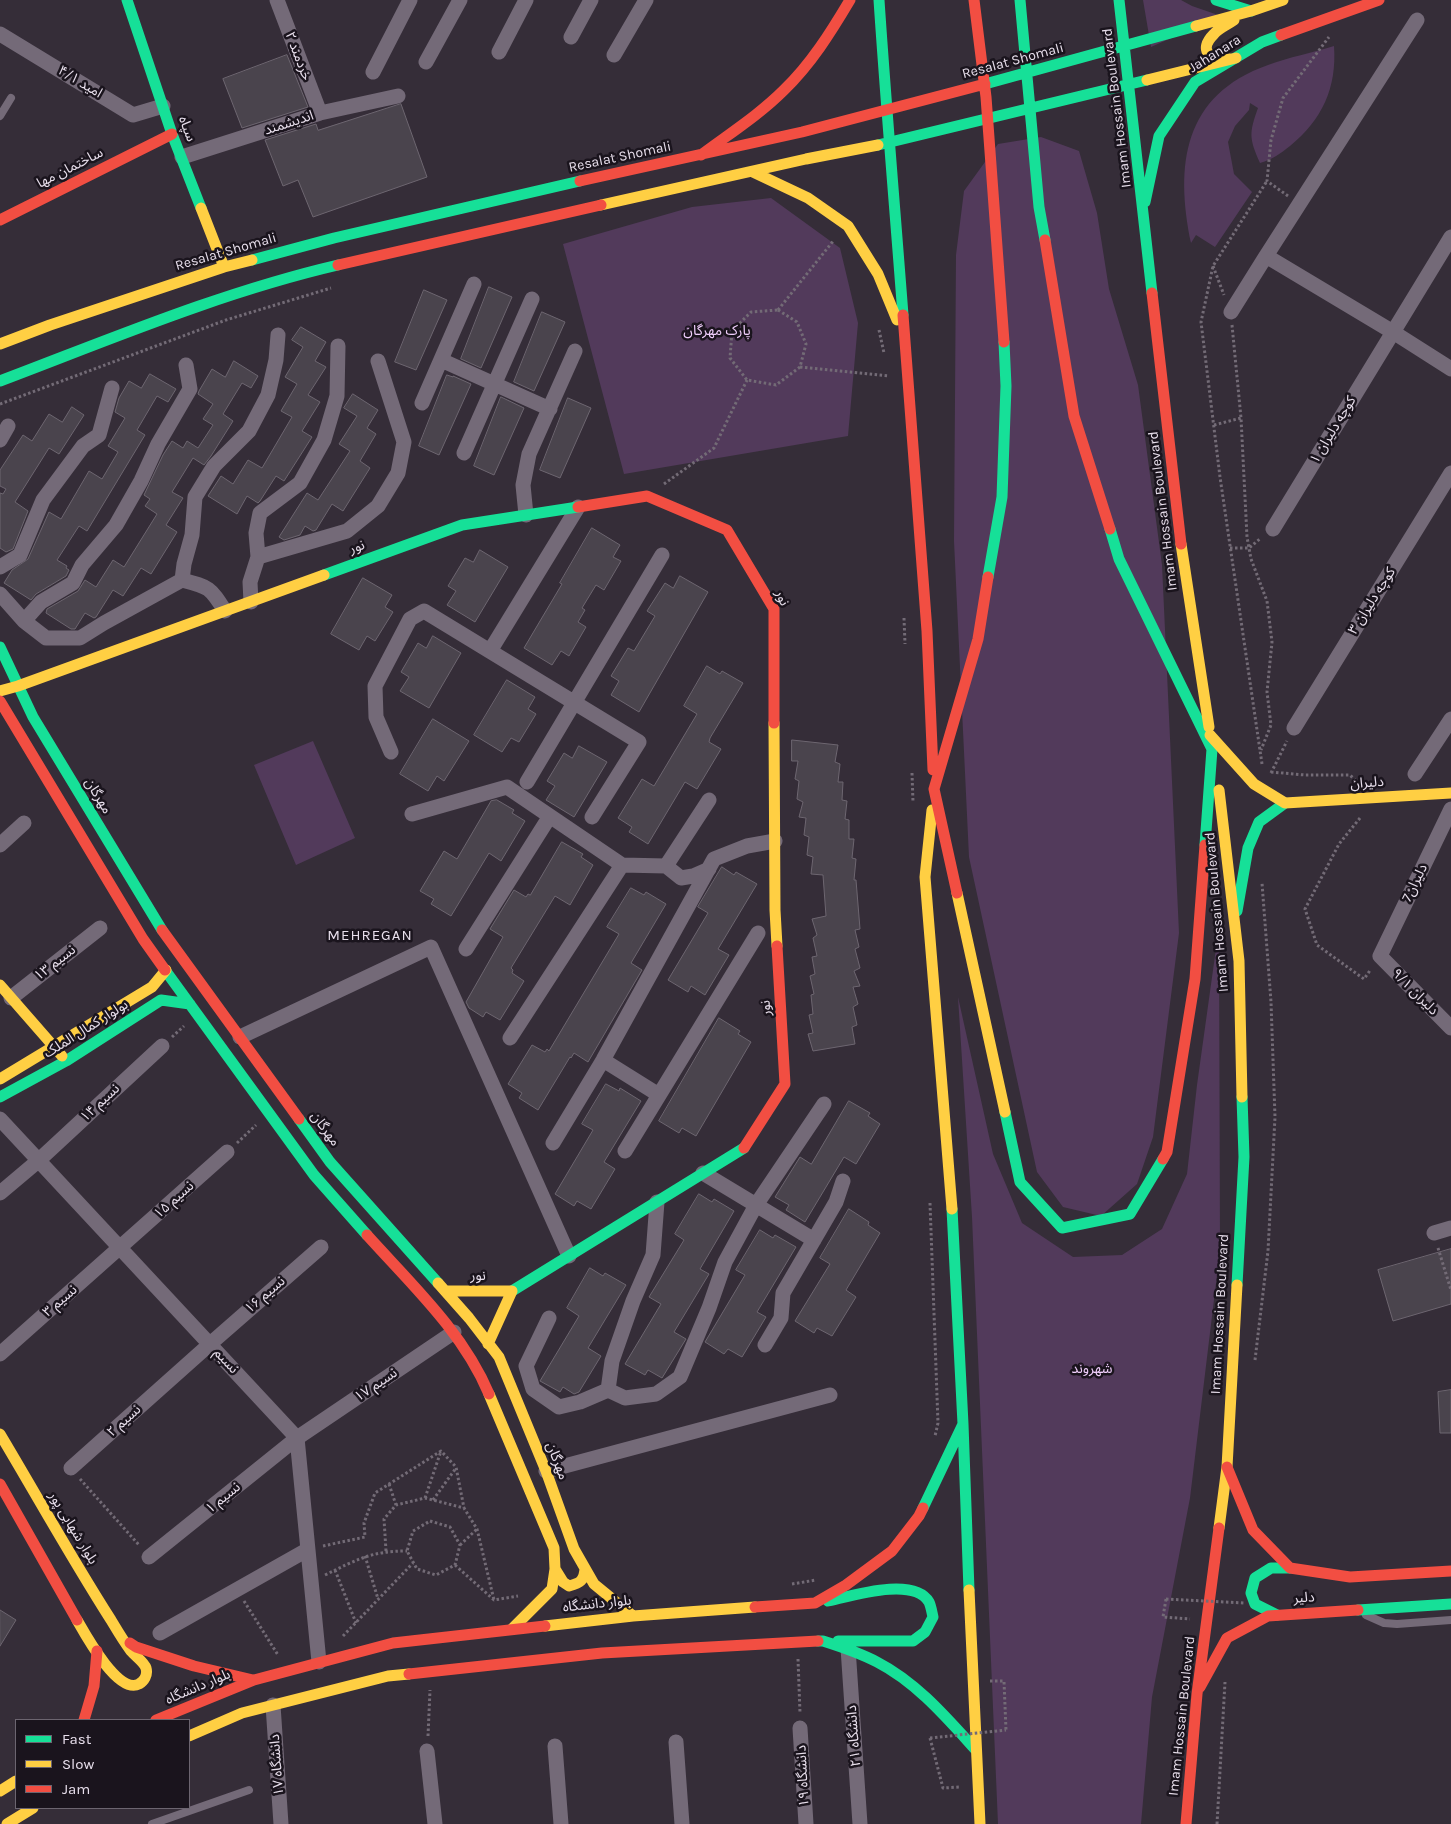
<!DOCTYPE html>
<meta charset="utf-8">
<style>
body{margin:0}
#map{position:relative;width:1451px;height:1824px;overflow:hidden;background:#352d38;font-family:Karla,sans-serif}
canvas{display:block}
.legend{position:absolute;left:15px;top:1719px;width:175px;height:90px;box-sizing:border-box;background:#1a141d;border:1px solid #6c6570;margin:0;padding:6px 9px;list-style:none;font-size:15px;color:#e8dfec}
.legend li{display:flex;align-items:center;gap:10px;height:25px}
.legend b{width:25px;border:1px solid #6c6570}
</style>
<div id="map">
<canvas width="1451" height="1824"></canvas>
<ul class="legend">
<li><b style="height:6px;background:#16e098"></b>Fast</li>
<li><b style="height:6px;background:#ffcf43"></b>Slow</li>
<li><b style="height:6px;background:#f24e42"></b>Jam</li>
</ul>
</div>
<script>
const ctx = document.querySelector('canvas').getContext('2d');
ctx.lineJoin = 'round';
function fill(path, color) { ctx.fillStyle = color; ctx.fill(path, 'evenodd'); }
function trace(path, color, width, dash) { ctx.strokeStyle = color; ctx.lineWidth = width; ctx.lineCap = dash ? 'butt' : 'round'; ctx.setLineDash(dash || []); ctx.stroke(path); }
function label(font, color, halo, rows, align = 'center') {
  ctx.font = font + ' Karla,"Noto Sans Arabic",sans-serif'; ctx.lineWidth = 5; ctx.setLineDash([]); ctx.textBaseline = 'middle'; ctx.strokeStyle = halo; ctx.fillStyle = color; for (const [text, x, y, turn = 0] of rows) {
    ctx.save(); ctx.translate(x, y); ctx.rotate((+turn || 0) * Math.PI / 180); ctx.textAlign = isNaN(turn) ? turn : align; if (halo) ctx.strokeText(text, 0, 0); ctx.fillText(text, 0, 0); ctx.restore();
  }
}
const green = new Path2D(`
 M1143,0H1181L1192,6L1221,16L1151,47Z
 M1334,46C1337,88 1322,120 1290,146C1280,154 1273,159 1260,163C1249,138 1249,133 1258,108L1250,103L1249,110L1235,126L1228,142L1234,174L1252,192L1215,247L1196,235L1191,243C1175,165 1183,95 1268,65C1289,57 1312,53 1334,46Z
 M1041,137L1079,151L1097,213L1109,289L1138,385L1162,565L1179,933L1153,1137L1137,1184L1101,1216L1063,1207L1037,1172L969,857L954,541L956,255L964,191L998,144Z
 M771,198L840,248L858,323L848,436L624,474L563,244L692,207Z
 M313,741L355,838L296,865L254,765Z
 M1219,927L1220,1250L1190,1498L1152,1697L1141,1824H998L972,1217L958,997L993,1154L1022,1223L1073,1257L1122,1255L1162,1229L1187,1174L1197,1085Z`);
const building = new Path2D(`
 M287,55L308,107L242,128L223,79Z
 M401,104L427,177L313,217L298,180L283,186L265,140L316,124L318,130Z
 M489,287L512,297L481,368L461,359Z
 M424,290L447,300L416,370L395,362Z
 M542,312L565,322L534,391L514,382Z
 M301,327L326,342L315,361L326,367L308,395L320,402L302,431L312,437L284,481L276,476L260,501L258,503L247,496L237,514L208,496L221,476L233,484L248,460L262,468L292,417L281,411L297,384L285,377L303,347L292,340Z
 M234,361L258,376L251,388L242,383L223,414L233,421L211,456L204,465L193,458L172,492L183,498L166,525L177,532L151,574L141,568L123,596L113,590L96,617L94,618L85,613L75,629H71L46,613L47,609L78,591L85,580L96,587L113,560L124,567L157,514L145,506L150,499L144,495L163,455L172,441L183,448L187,441L198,448L213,425L203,419L213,404L198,394L199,391L212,369L225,377Z
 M150,374L176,389L168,402L157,396L137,430L145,435L87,531L79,526L57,560L67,566L66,568L69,570L66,576L36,594L31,600L4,583L12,570L28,559L49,512L61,519L89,471L102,479L118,452L108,446L125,418L115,412L119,398L129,381L141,388Z
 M447,375L453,377V376L471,384L439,455L419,446Z
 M353,394L378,410L367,428L376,434L360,461L370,468L343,511L332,504L316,530L313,531L305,526L300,535L284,540L279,537L307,493L318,500L350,451L339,444L357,416L344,408Z
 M501,397L524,408L494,475L474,466Z
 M568,398L591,408L560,478L540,470Z
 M72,407L84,415L59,454L49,448L15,502L28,511L13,549L6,552L0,548V493L3,494L6,489L0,486V470L23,435L32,441L49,414L62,422Z
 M592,528L620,545L613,557L621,561L604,590L596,585L582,608L585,610L578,622L586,627L569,656L561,651L552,665L524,648L562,584L560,583Z
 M480,550L508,567L475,622L447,605L456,591L448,586L465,558L473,562Z
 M680,576L708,592L639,712L611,695L619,681L611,676L628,648L634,651L655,616L647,611L665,583L673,588Z
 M363,578L392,595L385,607L393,612L375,641L367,636L359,650L331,634Z
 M433,636L461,653L429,708L400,691L409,677L401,672L418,643L426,648Z
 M707,666L720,674L722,671L743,683L710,738L709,742L721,749L697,789L685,782L648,844L629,832L632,827L618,818L642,779L654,786L697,714L684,706Z
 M507,680L535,697L528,709L536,714L519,742L511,738L502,752L474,735Z
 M433,719L469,741L444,781L437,776L428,791L400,774Z
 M792,740L838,745L835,762L840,764L838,782H843L842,800L847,801L845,819L849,820V839H854L852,858L856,859L854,880H856L860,929L855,930L859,947L855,949L860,968L854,971L860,986L853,987L858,1004L853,1007L857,1025L852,1027L855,1044L813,1051L808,1034L813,1033L809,1015L813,1014L811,995L814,994L810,976L815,974L812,957L817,956L813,938L817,935L812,919L826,916L823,875L811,874L813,857L807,855L809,837L804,835L806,818L799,817L803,802L797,799L799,781L795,779L798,761H792Z
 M579,746L607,762L574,817L546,800L555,786L547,781L564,753L572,758Z
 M497,800L514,810L512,813L525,821L501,861L489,853L451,916L431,904L434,899L420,891L444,851L457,859L491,801Z
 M562,842L583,854L581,857L593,865L570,905L555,896L511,968L513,970L512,973L524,981L500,1020L486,1012L483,1017L469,1008L466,1002L503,937L490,929L514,890L526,897L528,894L530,895Z
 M722,867L734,875L736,872L757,884L718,949L729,955L705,995L691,986L688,992L668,980L708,913L698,907Z
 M631,888L644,895L646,892L666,904L631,963L642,970L588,1062L574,1053L571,1058L570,1057L538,1110L519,1098L522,1093L508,1084L532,1045L545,1052L547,1049L549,1051L619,934L607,927Z
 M719,1018L740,1031L738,1034L751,1042L696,1136L682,1128L679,1133L659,1121Z
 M606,1084L619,1091L620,1088L641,1101L604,1162L615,1169L591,1209L577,1201L574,1206L555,1194L593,1130L582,1124Z
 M849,1101L870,1113L868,1116L880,1124L856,1164L844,1157L805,1222L786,1210L789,1205L775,1197L800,1157L811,1164Z
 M699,1194L712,1202L714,1199L734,1211L700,1269L709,1274L674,1332L686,1339L662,1378L648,1370L645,1375L625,1364L661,1304L649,1297L684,1240L675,1234Z
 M849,1209L869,1222L868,1225L880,1233L846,1290L856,1297L832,1336L817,1328L814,1333L795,1321L830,1264L820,1258Z
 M760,1230L773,1238L775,1235L796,1247L757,1312L766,1317L742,1357L728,1349L724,1354L705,1342L745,1275L736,1270Z
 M1451,1249V1304L1393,1321L1378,1270Z
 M590,1268L603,1276L605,1273L626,1285L588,1348L601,1356L579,1392L574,1394L563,1387L560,1392L540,1381L579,1316L567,1308Z
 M1451,1390V1433H1440L1438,1392Z
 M0,1610L16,1620L0,1646Z`);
const path = new Path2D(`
 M1288,196L1267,181L1271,140L1283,98L1329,37
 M1213,266L1224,295
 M778,310L797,322L806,344L800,367L776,385L747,380L730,358L732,331L751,312Z
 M778,310L834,240
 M1232,325L1241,418L1247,537L1251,559L1267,601L1272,642L1267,692L1271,725L1261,750
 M879,330L884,353
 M800,367L889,376
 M0,404L226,320L331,288
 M1214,425L1241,418
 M664,484L714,448L747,380
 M1230,548H1249L1261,538
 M904,618L905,644
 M1262,764L1220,477L1201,322L1213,266L1267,181
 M1271,772L1305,775H1350L1355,780
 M912,773L913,802
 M1271,773L1287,741
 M1360,818L1339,844L1305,909L1317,945L1364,979L1371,969
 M172,1037L184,1026
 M237,1143L256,1125
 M930,1203L938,1423L935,1436
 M1438,1248L1451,1290
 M1255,1360L1268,1251L1275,1117L1271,1002L1262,883
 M80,1479L139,1545
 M389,1484L396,1505
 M425,1498L441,1451
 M433,1500L456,1468
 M430,1521L450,1527L460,1545L455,1565L436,1575L417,1569L407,1551L413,1531Z
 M460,1545L477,1529
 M323,1546L365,1537L364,1523L375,1493L441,1451L456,1467L464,1508
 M386,1551L384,1519L396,1505L425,1498L464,1508L477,1529L494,1600
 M365,1556L378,1599
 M455,1565L494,1600L518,1596
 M335,1570L356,1623
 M325,1575C356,1560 371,1551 407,1551
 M792,1584L816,1580
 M1166,1599L1163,1617L1190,1619
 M244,1601L278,1655
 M343,1636L413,1563
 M798,1659L800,1713
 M990,1681H1004L1006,1730
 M428,1736L430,1690
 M930,1738L943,1788L960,1787
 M1217,1824L1225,1682`);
const lane = new Path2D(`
 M0,116L11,98
 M1366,1615L1384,1623L1397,1624L1451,1620
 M152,1824L249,1790`);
const street = new Path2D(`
 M277,0L320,113
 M0,34L133,115L163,106
 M571,37L591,0
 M499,52L526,0
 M614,55L646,0
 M426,62L460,0
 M373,72L410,0
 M182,157L320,113L398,96
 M1266,256L1417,20
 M1231,312L1266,256L1393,332L1451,369
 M441,360L550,409
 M422,403L474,284
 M0,440L8,426
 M464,453L532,299
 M526,515L523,485L529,454L575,351
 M1273,529L1451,237
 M258,557L347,531L378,506L398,473L404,442L378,361
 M0,567L20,555L43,500L83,446L99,435L112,388
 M182,580L184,564L192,535L195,497L214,466L249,431L268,395L276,360L278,335
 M0,594L24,621L46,638H80L104,623L182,580C209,587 210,587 225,611
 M251,602L250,582L258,557L256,533L260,513L300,483L324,440L337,396L338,346
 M24,621L41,602L73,583L82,565L116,525L141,481L158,444L190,389L186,365
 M490,651L578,507
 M1294,728L1451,473
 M391,752L376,717L375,686L410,619L424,611L639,742L592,817
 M1415,774L1451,719
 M527,782L662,555
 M1451,809L1380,956L1451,1028
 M412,814L507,787L622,865
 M0,845L24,823
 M709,869L693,876L681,878L666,866L709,800
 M466,949L550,816
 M11,998L100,928
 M240,1037L431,947L569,1256
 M510,1038L622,865L666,866
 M603,1060L659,1095
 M0,1119L297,1438L319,1662
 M553,1143L603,1060L714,859L747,846L775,841
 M625,1151L758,933
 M703,1173L814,1240
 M0,1193L38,1161L162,1046
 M1434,1233L1451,1228
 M549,1318L526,1366L533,1389L559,1407L580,1402L608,1390
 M765,1345L781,1318L783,1293L836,1202L843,1181
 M0,1354L227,1152
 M608,1390L625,1398L656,1394L680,1377L709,1308L725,1262L756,1205L824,1104
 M608,1390L612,1361L633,1301L653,1255L657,1202
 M71,1468L210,1344L321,1247
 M546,1471L830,1395
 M149,1557L297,1438L454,1332
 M160,1633L307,1550
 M848,1648L860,1824
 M273,1705L281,1824
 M800,1728L806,1824
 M676,1742L682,1824
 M555,1746L561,1824
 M427,1751L435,1824`);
const fast = new Path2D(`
 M127,0L172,134L201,208
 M879,0C886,105 895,210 903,315
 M1020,0L1039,207L1045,240
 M1119,0L1152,293
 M1216,0L1251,11
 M985,84L1196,26
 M878,145L1147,80
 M1145,202L1159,136L1195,82L1262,42L1281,35
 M252,260L334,238L580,181
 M0,381C111,339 222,292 338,265
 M1110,529L1119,559L1212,749L1205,845
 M324,575L462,525L578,507
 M988,577L1002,497L1006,386L1004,342
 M0,647L33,717L162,930
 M1237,911L1248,848L1259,822L1285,803
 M165,970L314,1175L367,1235
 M0,1097L66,1061L161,1000L190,1004
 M1005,1112L1020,1182L1062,1228L1130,1214L1163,1159
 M299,1119L330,1162L438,1283
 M952,1209L963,1424L969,1590
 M1237,1285L1244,1157L1242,1097
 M512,1291L744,1148
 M923,1508L963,1424
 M828,1601C851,1596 914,1576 929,1602C931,1606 932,1613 933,1617L925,1632L913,1641H838
 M1358,1610L1451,1604
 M1277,1615L1255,1604L1251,1593L1255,1578L1271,1568H1290
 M818,1641H823C842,1647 860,1653 877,1662C916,1682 946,1717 975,1749`);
const slow = new Path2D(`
 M1196,26L1251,11L1283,0
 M1230,59C1211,61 1197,51 1214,34C1219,28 1227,25 1234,20
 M1147,80L1236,58
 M753,172L808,198L848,226L878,274L897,320
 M601,205L806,159L878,145
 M201,208L224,267
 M0,344L50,325L224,267L252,260
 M1181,544L1209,727
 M0,691L18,686L324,575
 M774,723L775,910L777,946
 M1210,735L1254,784L1285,803L1451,793
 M1219,790L1239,961L1242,1097
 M932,810L925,877L952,1209
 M957,893L1005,1112
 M0,985L62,1056
 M0,1079L152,987L166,970
 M438,1283L469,1318L499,1357L546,1471L574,1549L594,1584L633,1616
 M445,1291H512L488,1344
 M489,1394L554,1548L555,1569L552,1589L512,1629
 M0,1434C37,1496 72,1559 111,1620C117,1630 124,1642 131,1651C136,1657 144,1662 146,1668C148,1675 144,1681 139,1684C118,1695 85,1634 77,1620
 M1219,1528L1227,1467L1237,1285
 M555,1569L563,1582L569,1586C580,1583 584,1581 585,1569
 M969,1590L980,1824
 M545,1626L633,1616L755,1607
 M189,1736L242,1713L388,1676L409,1674
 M0,1791L16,1781
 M7,1824L33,1808`);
const jam = new Path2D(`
 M974,0L986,97L1004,342
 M1281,35L1379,0
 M701,155C729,134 759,115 784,90C811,64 831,32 850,0
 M580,181L802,132L985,84
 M0,220L172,134
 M1045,240L1074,416L1110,529
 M338,265L601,205
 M1152,293L1181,544
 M903,315L927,631L933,770
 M578,507L647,496L727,530L774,609V723
 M0,701L143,939L165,970
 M957,893L934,789L978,639L988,577
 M162,930L299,1119
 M744,1148L785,1084L777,946
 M1163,1159L1167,1152L1195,979L1205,845
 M367,1235C412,1285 463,1332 489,1394
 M1227,1467L1253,1530L1290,1568L1350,1577L1451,1571
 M0,1484L77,1620
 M755,1607L815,1603L846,1585L892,1551L919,1516L923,1508
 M130,1643L136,1647L194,1666L253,1680
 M409,1674L602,1653L818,1641
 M1200,1687L1227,1638L1268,1616L1358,1610
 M84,1720L94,1686L97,1651
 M156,1720L254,1680L393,1643L545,1626
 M1186,1824L1197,1694L1219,1528`);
const pathBridge = new Path2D(`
 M1166,1599L1244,1603
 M930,1738L1006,1730`);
const streetNames = [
 ["Jahanara",1215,54,-32],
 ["خردمند ۲",298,56,69],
 ["Resalat Shomali",1013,61,-15],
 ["امید ۴/۱",80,82,31],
 ["Imam Hossain Boulevard",1117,108,-97],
 ["اندیشمند",289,123,-18],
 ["سپاه",187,129,69],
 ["Resalat Shomali",620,157,-12],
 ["ساختمان مها",70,168,-27],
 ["Resalat Shomali",226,252,-16],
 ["کوچه دلیران ۱",1333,430,-59],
 ["Imam Hossain Boulevard",1163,511,-97],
 ["نور",357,547,-20],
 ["نور",782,598,67],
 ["کوچه دلیران ۳",1372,601,-58],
 ["دلیران",1367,783,-4],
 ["مهرگان",98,796,59],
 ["دلیران7",1415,883,-64],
 ["Imam Hossain Boulevard",1217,912,-95],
 ["نسیم ۱۳",55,963,-38],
 ["دلیران ۹/۱",1415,992,45],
 ["نور",766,1008,-93],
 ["بولوار کمال الملک",86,1029,-32],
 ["نسیم ۱۴",100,1103,-43],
 ["مهرگان",325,1129,54],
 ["نسیم ۱۵",174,1200,-42],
 ["نور",478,1276],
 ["نسیم ۱۶",265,1295,-41],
 ["نسیم ۳",60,1301,-41],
 ["Imam Hossain Boulevard",1220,1314,-87],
 ["نسیم",226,1361,47],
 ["نسیم ۱۷",376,1385,-34],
 ["نسیم ۲",124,1421,-42],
 ["مهرگان",557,1461,69],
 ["نسیم ۱",223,1498,-39],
 ["بلوار شهابی پور",73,1528,59],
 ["دلیر",1304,1598,-4],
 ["بلوار دانشگاه",597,1604,-6],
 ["بلوار دانشگاه",198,1687,-23],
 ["Imam Hossain Boulevard",1182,1716,-84],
 ["دانشگاه ۲۱",854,1736,-94],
 ["دانشگاه ۱۷",277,1765,-94],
 ["دانشگاه ۱۹",803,1776,-93]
];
const parkNames = [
 ["پارک مهرگان",717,331],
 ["شهروند",1092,1369]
];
const neighbourhoodNames = [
 ["MEHREGAN",370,936]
];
fill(green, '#523a5b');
fill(building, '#4a444d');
trace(building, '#6d6670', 1);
trace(path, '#736b76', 3, [2.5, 2.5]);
trace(lane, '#746a78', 8);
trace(street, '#746a78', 15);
trace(fast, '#16e098', 11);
trace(slow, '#ffcf43', 11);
trace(jam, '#f24e42', 11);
trace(pathBridge, '#736b76', 3, [2.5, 2.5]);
label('14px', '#e8dfec', '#1a141d', streetNames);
label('14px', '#f0cefc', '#1a141d', parkNames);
ctx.letterSpacing = '1px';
label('15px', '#e8dfec', '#1a141d', neighbourhoodNames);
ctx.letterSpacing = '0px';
</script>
